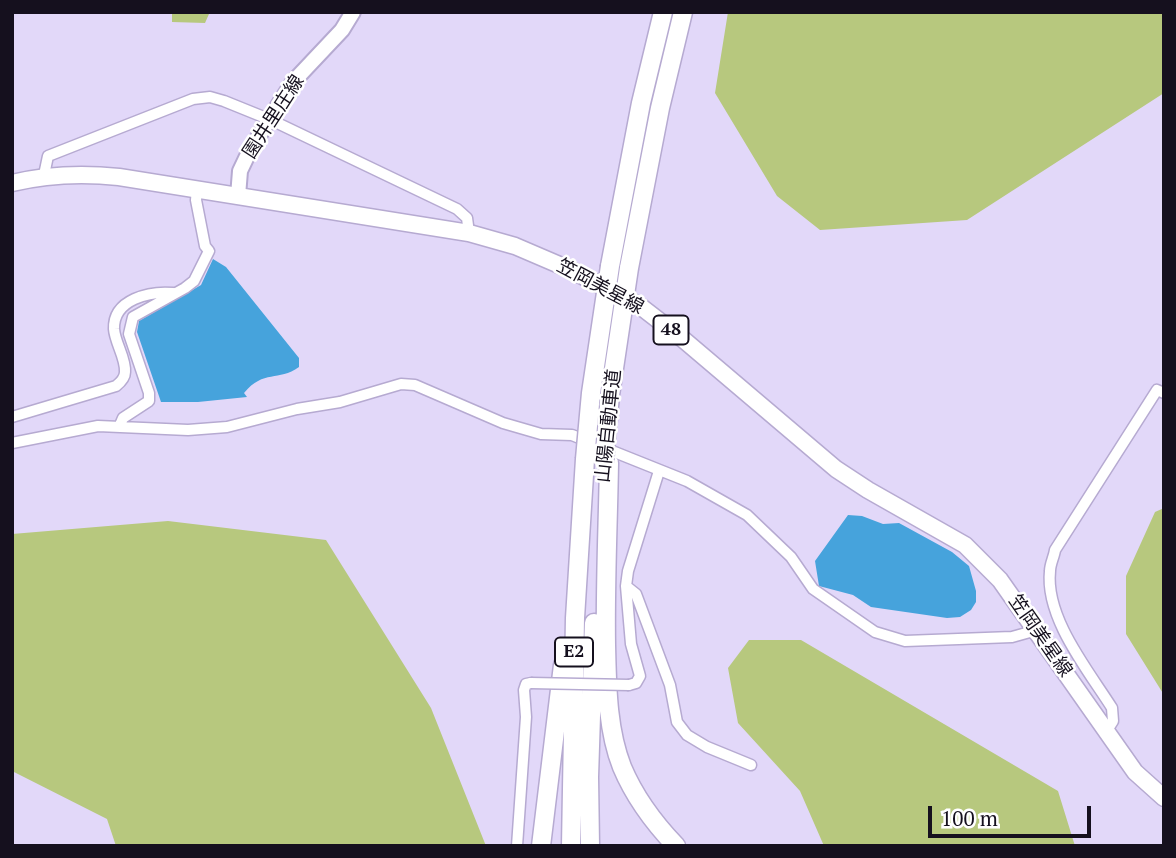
<!DOCTYPE html>
<meta charset="utf-8">
<style>
body{margin:0}
#map{position:relative;width:1176px;height:858px;overflow:hidden;background:#e2d8f9;font-family:"PT Serif",serif}
canvas{display:block}
.frame{position:absolute;inset:0;border:14px solid #15101e;pointer-events:none}
.scale{position:absolute;left:928px;top:806px;width:163px;height:32px;box-sizing:border-box;border:4px solid #15101e;border-top:0;padding-left:9px;font-size:21px;line-height:24px;white-space:nowrap;color:#15101e;-webkit-text-stroke:5px #fff;paint-order:stroke}
</style>
<div id="map">
<canvas width="1176" height="858"></canvas>
<div class="frame"></div>
<div class="scale">100 m</div>
</div>
<script>
const ctx = document.querySelector('canvas').getContext('2d');
ctx.lineJoin = 'round';
function fill(path, color) { ctx.fillStyle = color; ctx.fill(path, 'evenodd'); }
function trace(path, color, width, dash) { ctx.strokeStyle = color; ctx.lineWidth = width; ctx.lineCap = dash ? 'butt' : 'round'; ctx.setLineDash(dash || []); ctx.stroke(path); }
function label(font, color, halo, rows, align = 'center') {
  ctx.font = font + ' "PT Serif","Noto Sans JP",serif'; ctx.lineWidth = 5; ctx.setLineDash([]); ctx.textBaseline = 'middle'; ctx.strokeStyle = halo; ctx.fillStyle = color; for (const [text, x, y, turn = 0] of rows) {
    ctx.save(); ctx.translate(x, y); ctx.rotate((+turn || 0) * Math.PI / 180); ctx.textAlign = isNaN(turn) ? turn : align; if (halo) ctx.strokeText(text, 0, 0); ctx.fillText(text, 0, 0); ctx.restore();
  }
}
const green = new Path2D(`
 M172,12H223L209,14L205,23L172,22Z
 M728,12H1164V93L967,220L820,230L777,196L715,93Z
 M1164,508V695L1126,634V576L1155,512Z
 M168,521L326,540L431,708L486,846H116L107,819L12,771V534Z
 M749,640H801L1058,791L1075,846H824L800,791L738,723L728,668Z`);
const water = new Path2D(`
 M213,259L226,267L299,358V367C278,382 264,369 244,393L247,397L198,402H161L137,332L139,321L201,285Z
 M848,515L862,516L883,524L899,523L952,552L969,566L976,591V602L971,610L960,617L947,618L871,607L853,595L819,586L815,561Z`);
const street = new Path2D(`
 M44,175L48,156L193,99L210,97L224,101L271,120L457,209L467,218L469,233
 M12,417L116,386C121,382 125,378 125,372C126,358 115,343 114,329C113,299 150,291 173,293
 M120,425L123,418L149,401V393L129,334L133,317L185,288L194,281L209,251L205,246L196,200L197,190
 M12,443L98,426L188,430L227,427L297,409L340,402L401,384L415,385L503,423L541,434L572,435L687,481L747,515L791,557L813,589L875,632L905,641L1012,637L1037,630
 M626,586L636,594L670,685L677,722L687,735L707,747L751,765
 M629,685L636,683L640,676L631,644L626,586L628,571L659,471
 M1106,732L1113,721L1112,708C1088,670 1045,618 1050,571C1050,564 1054,557 1055,550L1157,390L1164,393
 M517,846L526,717L524,690L526,684L531,683`);
const secondary = new Path2D(`
 M238,196L240,171L250,150L293,82L342,30L353,12`);
const primary = new Path2D(`
 M12,183C49,174 82,173 119,177L469,233L515,246L571,270L640,306L684,340L836,469L868,490L965,545L1000,580L1135,772L1164,798`);
const highway = new Path2D(`
 M610,266L641,103L663,12
 M629,268L660,108L683,12
 M609,463C608,524 605,584 606,645C607,685 607,729 622,767C635,798 653,822 676,846
 M541,846L563,665
 M571,846L575,618L585,459
 M590,846L589,777L594,623`);
const streetBridge = new Path2D(`
 M531,683L629,685`);
const highwayBridge = new Path2D(`
 M585,459L591,393L610,266
 M604,462L610,395L629,268`);
const shields = [
 [671,330,35],
 [574,652,38]
];
const shieldNames = [
 ["48",671,330],
 ["E2",574,652]
];
const streetNames = [
 ["園井里庄線",274,117,-57],
 ["笠岡美星線",600,287,28],
 ["山陽自動車道",609,426,-84],
 ["笠岡美星線",1040,636,55]
];
fill(green, '#b7c87e');
fill(water, '#46a3dc');
trace(street, '#b6aad1', 13);
trace(secondary, '#b6aad1', 18);
trace(primary, '#b6aad1', 19);
trace(highway, '#b6aad1', 21);
trace(street, '#fff', 10);
trace(secondary, '#fff', 14);
trace(primary, '#fff', 16);
trace(highway, '#fff', 18);
trace(streetBridge, '#b6aad1', 13, []);
trace(highwayBridge, '#b6aad1', 21, []);
trace(streetBridge, '#fff', 10);
trace(highwayBridge, '#fff', 18);
for (const [x, y, w] of shields) { const box = new Path2D(); box.roundRect(x - w / 2, y - 14.5, w, 29, 5); ctx.fillStyle = '#fff'; ctx.fill(box); trace(box, '#15101e', 2); }
label('bold 18px', '#15101e', null, shieldNames);
label('19px', '#15101e', '#fff', streetNames);
</script>
